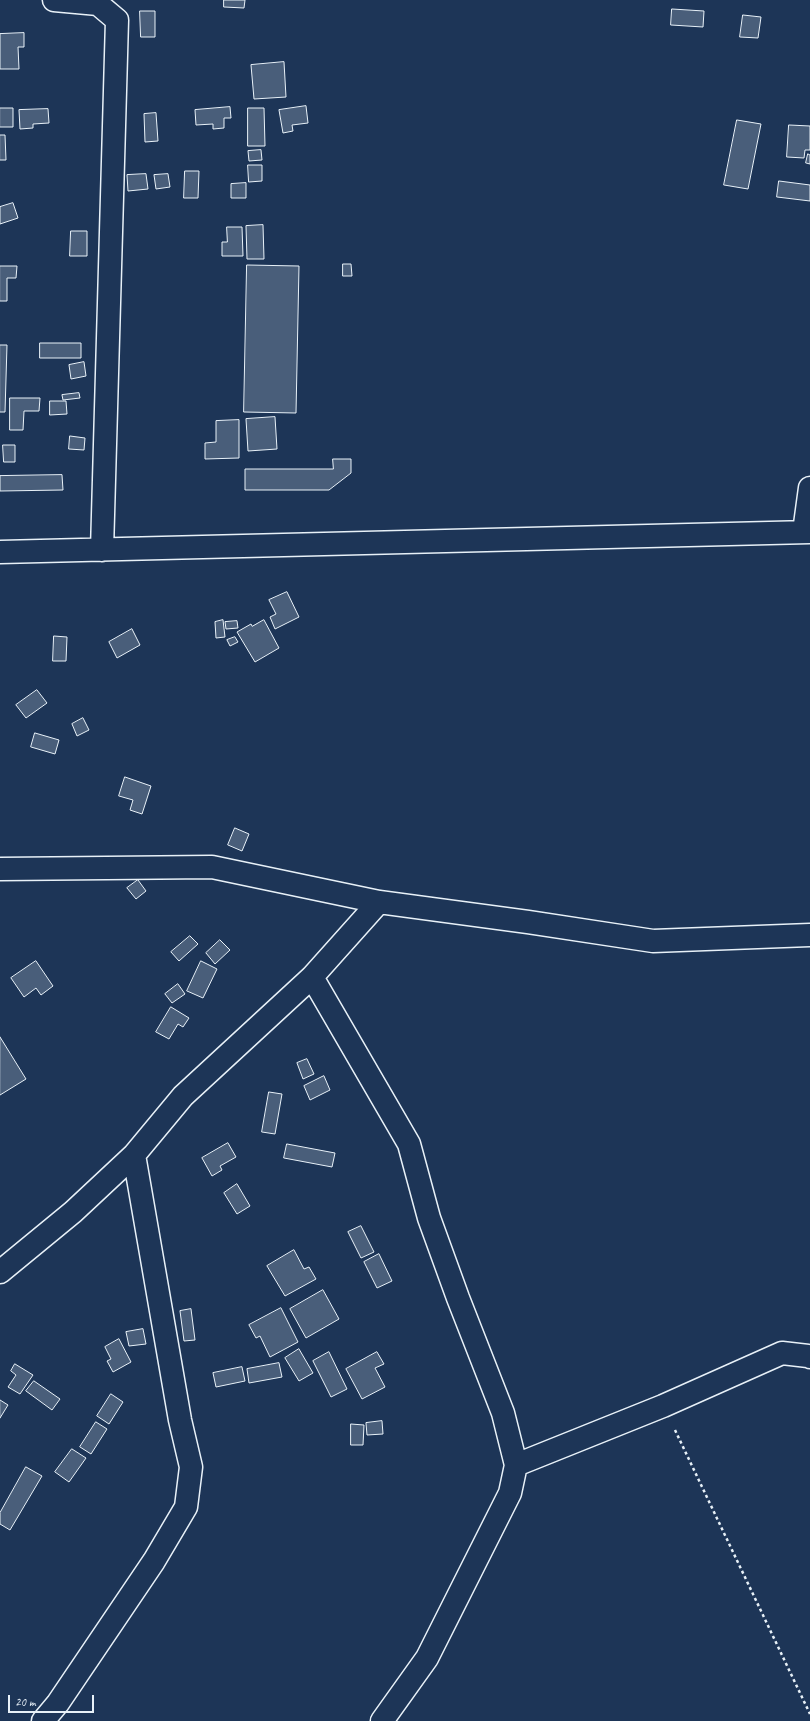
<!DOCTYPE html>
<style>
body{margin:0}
#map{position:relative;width:810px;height:1721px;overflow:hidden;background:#1d3557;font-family:Caveat,sans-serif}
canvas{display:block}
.scale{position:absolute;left:8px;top:1695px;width:86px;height:18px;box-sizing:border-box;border:2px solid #e8f1f8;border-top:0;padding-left:5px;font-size:12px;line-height:14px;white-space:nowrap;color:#e8f1f8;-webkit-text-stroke:3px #1d3557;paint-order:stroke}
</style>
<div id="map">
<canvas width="810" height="1721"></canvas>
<div class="scale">20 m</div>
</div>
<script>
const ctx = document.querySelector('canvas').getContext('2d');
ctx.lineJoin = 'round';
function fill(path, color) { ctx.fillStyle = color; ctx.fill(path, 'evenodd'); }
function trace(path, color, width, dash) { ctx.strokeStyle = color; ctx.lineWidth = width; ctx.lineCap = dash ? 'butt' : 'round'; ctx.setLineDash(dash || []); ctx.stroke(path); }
const building = new Path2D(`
 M224,0H245L244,8L224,7Z
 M672,9L704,11L703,27L671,25Z
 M140,11H155V37H141Z
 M743,15L761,17L758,38L740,37Z
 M24,33V47H18L19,69H0V34Z
 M284,62L286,97L254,99L251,65Z
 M306,106L308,123L292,125L293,131L283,133L279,110Z
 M230,107L231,118H224V128L213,129V124L196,125L195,110Z
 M0,108H13V127H0Z
 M248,108H264L265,146H248Z
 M48,109L49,123L33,124V128L20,129L19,110Z
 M156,113L158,141L145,142L144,114Z
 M737,120L761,124L748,189L724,185Z
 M789,125L810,126V150H805L804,158L787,157Z
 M0,135H5L6,160H0Z
 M261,150L262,160L249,161L248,151Z
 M808,154L810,155V164L806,163Z
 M248,165H262V181L249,182Z
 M185,171H199L198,198H184Z
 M146,174L148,189L128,191L127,175Z
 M168,174L170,187L156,189L154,175Z
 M779,181L810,185V201L777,197Z
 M246,183V198H231V184Z
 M13,203L18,218L0,224V207Z
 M263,225L264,259H247L246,226Z
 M227,227H242L243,256H222V242H227Z
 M71,231H87V256H70Z
 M343,264H351L352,276H343Z
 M247,265L299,266L296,413L244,412Z
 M0,266H17L16,278H7V301H0Z
 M40,343H81V358H40Z
 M0,345H7L5,412H0Z
 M84,362L86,376L71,379L69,365Z
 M79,393L80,398L63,400L62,395Z
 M10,398H40L39,411H24L23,430H10Z
 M50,401H66L67,414L50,415Z
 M275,417L277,449L248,451L246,419Z
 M239,420V458L205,459V443L216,442V421Z
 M70,436L85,438L84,450L69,449Z
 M3,445H15V462H4Z
 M333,459H351V473L329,490H245V469H333Z
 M62,475L63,490L0,491V476Z
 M287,592L299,617L275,629L270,617L276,614L269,600Z
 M223,620L225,637L216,638L215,622Z
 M264,620L279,648L255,662L237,632L251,624L252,626Z
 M237,621L238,628L226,629L225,622Z
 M132,629L140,645L117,658L109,642Z
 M54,636L67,637L66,661H53Z
 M235,637L238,642L230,646L227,640Z
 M37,690L47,703L26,718L16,705Z
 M83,718L89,730L77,736L72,724Z
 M35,733L59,740L55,754L31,747Z
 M125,777L151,786L142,814L130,810L133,800L119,796Z
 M235,828L249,834L242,851L228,845Z
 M138,880L146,891L136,899L127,888Z
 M190,936L198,944L179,961L171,952Z
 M220,940L230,950L215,964L206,953Z
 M36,961L53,986L41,995L36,988L24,997L11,978Z
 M201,961L217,969L203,998L187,991Z
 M178,984L185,994L172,1003L165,994Z
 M171,1007L189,1018L183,1027L178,1024L169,1039L156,1032Z
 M0,1037L26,1079L0,1095Z
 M307,1059L314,1074L303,1079L297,1063Z
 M324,1076L330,1090L310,1100L304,1086Z
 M269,1092L282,1094L275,1134L262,1132Z
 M228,1143L236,1157L220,1166L222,1170L212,1176L202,1158Z
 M287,1144L335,1153L332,1167L284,1158Z
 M237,1184L250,1206L237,1214L224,1193Z
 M361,1226L374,1252L361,1258L348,1232Z
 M294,1250L304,1269L309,1267L316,1279L285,1296L267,1266Z
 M379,1254L392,1281L377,1288L364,1262Z
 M323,1290L339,1319L306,1338L290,1309Z
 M281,1308L298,1342L270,1357L260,1336L256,1338L249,1325Z
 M191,1309L195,1340L184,1341L180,1311Z
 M143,1329L146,1344L129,1346L126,1332Z
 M119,1339L131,1362L113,1372L107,1361L111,1359L105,1347Z
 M299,1349L313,1373L299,1381L285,1358Z
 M329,1352L347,1389L331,1397L313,1361Z
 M377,1352L384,1364L375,1368L385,1387L362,1399L346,1369Z
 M279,1363L282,1377L249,1383L247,1369Z
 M15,1364L33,1375L20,1394L8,1387L16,1375L11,1371Z
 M242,1367L245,1381L216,1387L213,1373Z
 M34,1381L60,1399L52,1410L26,1391Z
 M111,1394L123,1402L109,1424L97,1416Z
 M0,1400L8,1405L0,1418Z
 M382,1421L383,1434L367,1435L366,1423Z
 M96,1422L107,1429L91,1454L80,1447Z
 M351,1424L364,1425L363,1445H351Z
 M72,1449L86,1458L69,1482L55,1472Z
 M26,1467L42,1476L10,1530L0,1524V1513Z`);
const path = new Path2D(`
 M675,1430L810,1714`);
const street = new Path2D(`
 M54,0L98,4L117,20L102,550
 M804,532L810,488
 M0,552L810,532
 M0,869L212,867L379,902L528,922L653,941L810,935
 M312,977L409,1144L429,1218L458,1298L503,1413L516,1465L510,1493L427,1658L382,1721
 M0,1272L73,1212L134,1155L183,1096L312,977L379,902
 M516,1465L663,1406L782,1353L808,1356L810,1357
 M43,1721L58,1703L154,1561L186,1507L191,1467L180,1420L134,1155`);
fill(building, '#495e7a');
trace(building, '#e8f1f8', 1);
trace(street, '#e8f1f8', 25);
trace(path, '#e8f1f8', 2.5, [3, 3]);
trace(street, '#1d3557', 22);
</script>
